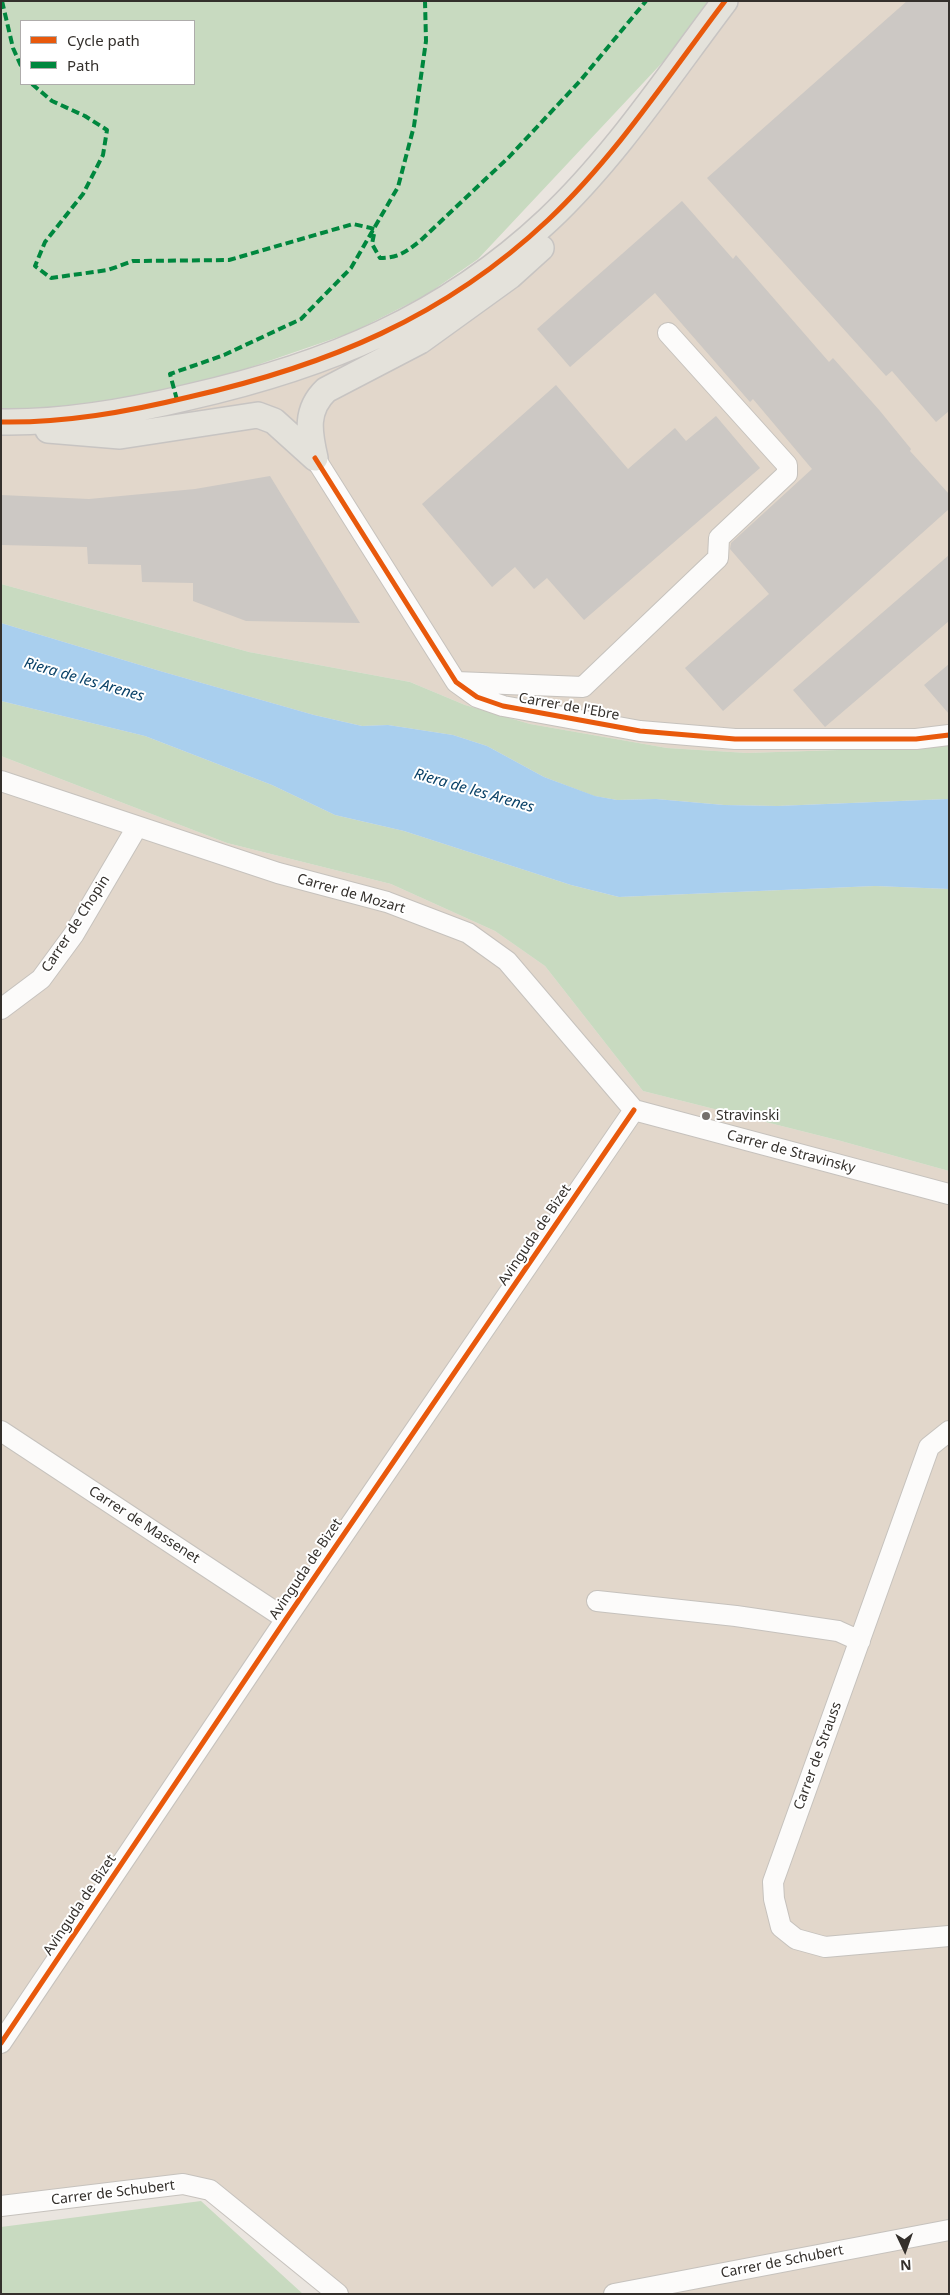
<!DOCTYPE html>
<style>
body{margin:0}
#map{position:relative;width:950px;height:2295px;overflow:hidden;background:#eae5df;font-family:"Noto Sans",sans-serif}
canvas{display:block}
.frame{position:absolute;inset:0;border:2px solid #34302c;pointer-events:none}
.legend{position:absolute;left:20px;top:20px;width:175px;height:65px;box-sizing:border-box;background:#fff;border:1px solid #aeacab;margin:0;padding:6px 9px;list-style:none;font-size:15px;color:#34302c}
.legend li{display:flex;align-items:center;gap:10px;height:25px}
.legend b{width:25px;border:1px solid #aeacab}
.north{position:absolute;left:880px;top:2225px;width:50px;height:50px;-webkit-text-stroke:4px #fff;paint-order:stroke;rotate:177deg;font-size:14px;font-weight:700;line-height:20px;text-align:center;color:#34302c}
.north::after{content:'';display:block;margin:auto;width:18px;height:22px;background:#34302c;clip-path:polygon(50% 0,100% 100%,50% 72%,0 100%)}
</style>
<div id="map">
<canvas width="950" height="2295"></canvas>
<div class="frame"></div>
<ul class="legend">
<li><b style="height:6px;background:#e8590c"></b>Cycle path</li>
<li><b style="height:6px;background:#00873e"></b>Path</li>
</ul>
<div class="north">N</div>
</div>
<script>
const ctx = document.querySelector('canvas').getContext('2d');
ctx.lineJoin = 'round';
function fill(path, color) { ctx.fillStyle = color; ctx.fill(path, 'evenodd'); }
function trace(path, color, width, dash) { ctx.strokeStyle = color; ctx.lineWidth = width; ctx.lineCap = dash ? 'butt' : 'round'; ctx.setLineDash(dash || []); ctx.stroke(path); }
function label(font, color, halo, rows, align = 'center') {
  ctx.font = font + ' "Noto Sans",sans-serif'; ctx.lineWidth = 4; ctx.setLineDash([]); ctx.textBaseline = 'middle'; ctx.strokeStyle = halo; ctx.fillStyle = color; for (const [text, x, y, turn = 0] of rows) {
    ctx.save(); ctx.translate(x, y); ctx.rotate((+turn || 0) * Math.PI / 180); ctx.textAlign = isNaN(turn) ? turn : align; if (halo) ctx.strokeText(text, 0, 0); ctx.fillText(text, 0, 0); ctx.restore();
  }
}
const built = new Path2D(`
 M718,1H949V744L930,747L747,753L667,748L530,724L465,705L410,682L249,652L1,584V422L309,365L527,239Z
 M1,756L227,843L391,884L495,931L545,966L643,1091L841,1141L949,1171V2294H338L210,2190L1,2207Z`);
const green = new Path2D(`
 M1,1H720L478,259L426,295L353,332L202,384L88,406L1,411ZM21,21H194V84H21Z
 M1,584L249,652L410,682L465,705L530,724L667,748L747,753L930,747L949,744V799L777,806L724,805L656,799L617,800L594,796L544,777L487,746L453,735L388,725L362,726L314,715L160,671L1,623Z
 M1,701L145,736L272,785L335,815L404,831L571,885L619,897L875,886L949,889V1171L841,1141L643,1091L545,966L495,931L391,884L227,843L1,756Z
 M201,2201L303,2294H1V2227Z`);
const water = new Path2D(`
 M1,623L160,671L314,715L362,726L388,725L453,735L487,746L544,777L595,796L617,800L656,799L724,805L777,806L949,799V889L875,886L619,897L571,885L404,831L335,815L272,785L145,736L1,701Z`);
const building = new Path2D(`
 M907,1H949V411L936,422L892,371L886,376L707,178Z
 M682,201L733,259L736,255L829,362L833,358L880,411L911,449L910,451L949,494V509L723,711L685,668L769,594L730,549L731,543L812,469L753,399L750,402L655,293L570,367L537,329Z
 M556,385L628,469L675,428L686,441L716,416L760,468L584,620L547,578L534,589L515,567L492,587L422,504Z
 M270,476L360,623L246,621L193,601V583L142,582L141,565L88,564L87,547L1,545V495L89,499L195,489Z
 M949,555V621L825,727L793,690Z
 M949,664V714L924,685Z`);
const minor = new Path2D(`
 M315,458L456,682L477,697L503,706L640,731L735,739H916L949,735
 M456,682L583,687L718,558L719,538L787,474V465L668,333
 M1,781L278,873L387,902L468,933L507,961L634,1110
 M1,1009L41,979L74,934L137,827
 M634,1110L949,1194
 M1,1431L286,1619
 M949,1431L929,1447L773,1882L774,1899L781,1927L796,1939L825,1947L949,1936
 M597,1601L736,1616L838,1631L860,1641
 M1,2043L286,1619L634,1110
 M1,2206L183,2184L210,2190L338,2294
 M614,2294L949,2230`);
const major = new Path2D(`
 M1,422C65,423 127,412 189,397C326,366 444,318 548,220C615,157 669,75 725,1
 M48,430L120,436L258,415L274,421L315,458
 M315,458C309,432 305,410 326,390L420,341L510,276L541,248`);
const quiet = new Path2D(`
 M2,1L13,48L21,66
 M32,84L52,101L85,116L107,130L103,155L83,194L45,242L35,266L51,278L108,270L133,261L229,260L353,224L375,229
 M374,234L372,244L380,258C398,258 406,252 420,241L509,157L580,81L646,1
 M177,400L170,374L224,355L301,319L351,268L398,187L414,126L426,41L425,1`);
const cycleway = new Path2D(`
 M1,422C65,423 127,412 189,397C326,366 444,318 548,220C615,157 669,75 725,1
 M315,458L456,682L477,697L503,706L640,731L735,739H916L949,735
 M1,2043L286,1619L634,1110`);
const markers = [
 [706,1116,5,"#746f6b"]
];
const streetNames = [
 ["Carrer de l'Ebre",569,707,10],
 ["Carrer de Mozart",351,894,16],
 ["Carrer de Chopin",76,924,-57],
 ["Carrer de Stravinsky",791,1152,15],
 ["Avinguda de Bizet",535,1235,-56],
 ["Carrer de Massenet",144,1525,33],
 ["Avinguda de Bizet",306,1569,-56],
 ["Carrer de Strauss",818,1756,-70],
 ["Avinguda de Bizet",80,1905,-56],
 ["Carrer de Schubert",113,2193,-7],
 ["Carrer de Schubert",782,2262,-11]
];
const poiNames = [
 ["Stravinski",716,1116]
];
const waterNames = [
 ["Riera de les Arenes",84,680,16],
 ["Riera de les Arenes",474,791,16]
];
fill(built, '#e2d7cb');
fill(green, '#c8dac0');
fill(water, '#a9cfee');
fill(building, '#ccc8c4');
trace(minor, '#c6c2bd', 22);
trace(major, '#c7c4c2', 28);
trace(minor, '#fcfbfa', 20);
trace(major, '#e4e2db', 25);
trace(quiet, '#00873e', 4, [8, 4]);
trace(cycleway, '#e8590c', 5);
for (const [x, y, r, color] of markers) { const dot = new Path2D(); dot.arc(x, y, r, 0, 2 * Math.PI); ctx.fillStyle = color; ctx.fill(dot); trace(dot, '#fff', 2); }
label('14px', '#34302c', '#fff', streetNames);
label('14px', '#34302c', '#fff', poiNames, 'left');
label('italic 15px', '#094167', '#fff', waterNames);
</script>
